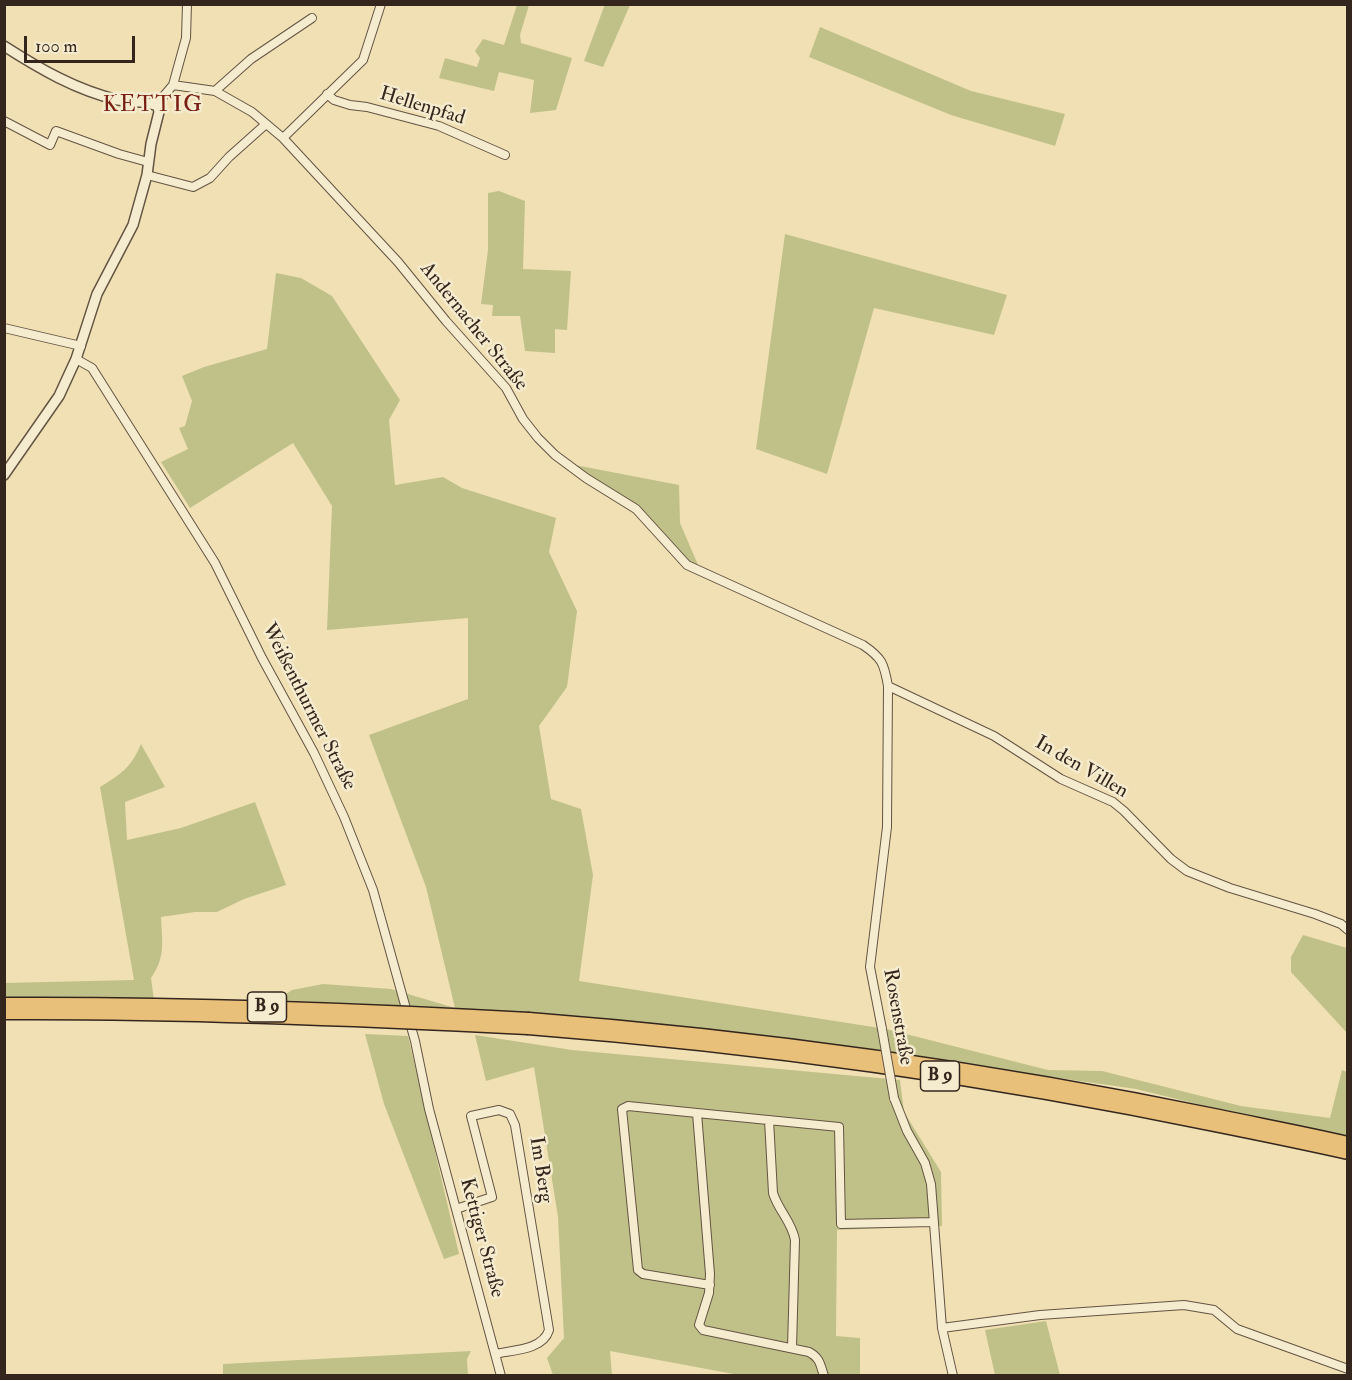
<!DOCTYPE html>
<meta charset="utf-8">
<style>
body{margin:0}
#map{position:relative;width:1352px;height:1380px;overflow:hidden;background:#f0e0b4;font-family:"IM FELL Double Pica",serif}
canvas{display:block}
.frame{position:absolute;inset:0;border:6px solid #35261d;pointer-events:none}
.scale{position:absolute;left:24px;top:36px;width:111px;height:27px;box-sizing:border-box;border:3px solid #35261d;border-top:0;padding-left:8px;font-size:18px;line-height:21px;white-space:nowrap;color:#35261d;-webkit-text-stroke:4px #f5ebce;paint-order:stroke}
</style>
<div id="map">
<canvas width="1352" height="1380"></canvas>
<div class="frame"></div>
<div class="scale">100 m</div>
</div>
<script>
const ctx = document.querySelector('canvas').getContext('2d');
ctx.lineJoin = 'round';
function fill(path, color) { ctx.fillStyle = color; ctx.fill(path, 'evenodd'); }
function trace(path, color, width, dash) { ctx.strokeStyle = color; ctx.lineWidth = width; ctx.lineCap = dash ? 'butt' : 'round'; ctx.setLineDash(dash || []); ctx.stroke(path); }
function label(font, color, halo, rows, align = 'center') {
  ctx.font = font + ' "IM FELL Double Pica",serif'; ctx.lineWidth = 5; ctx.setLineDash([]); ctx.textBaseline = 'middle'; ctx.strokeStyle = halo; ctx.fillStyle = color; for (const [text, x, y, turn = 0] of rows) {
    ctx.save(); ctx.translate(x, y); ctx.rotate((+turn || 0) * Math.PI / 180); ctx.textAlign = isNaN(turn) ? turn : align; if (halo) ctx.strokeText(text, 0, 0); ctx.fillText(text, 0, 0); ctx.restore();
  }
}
const green = new Path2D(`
 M605,4L630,5L603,67L584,61Z
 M517,5H529L520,35L521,43L572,58L556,110L530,113L534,80L499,72L494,91L439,78L445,58L477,67L480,58L475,51L483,39L504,45Z
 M820,27L971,91L1065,114L1055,146L951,115L809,57Z
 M499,191L525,201L523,269L571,271L567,330L555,329V353L525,351L520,316H492L493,305L481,304L488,250V193Z
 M785,234L1007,295L994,335L874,308L827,474L756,449Z
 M276,273L301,278L332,296L400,400L389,420L395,485L443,477L462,488L556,518L549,552L577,611L567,687L539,726L551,799L581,809L593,875L579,981L886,1029L1048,1070L1102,1071L1241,1106L1330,1118L1342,1070L1347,1072V1141L1136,1089L791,1040L599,1019L455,1008L277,1000L292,990L323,984L391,989L455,1008L426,887L369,735L468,699V618L327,630L332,506L293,443L190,508L161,462L188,449L179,428L185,426L192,401L182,376L204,367L267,349Z
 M575,465L679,485L680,523L699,567L688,562L637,507Z
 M141,744L165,787L125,802L127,840L181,828L255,802L286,885L244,899L217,912H195L161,917C162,941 166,957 151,978L154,1000L5,999L4,983L134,980L100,787C121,774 131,768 141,744Z
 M1303,935L1347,948V1033L1291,972V957Z
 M365,1034L408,1036L459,1254L444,1259L384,1104Z
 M475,1035L572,1050L900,1080L904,1112L941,1172L942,1226L837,1230L836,1336L860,1338V1375H739L610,1351L612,1375H553L547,1358L564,1338L558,1217L534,1067L486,1081Z
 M1046,1321L1060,1375H995L985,1330Z
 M471,1351L467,1359L468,1375H223V1364Z`);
const minor = new Path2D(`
 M173,85L215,91L252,112L283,138L398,262L446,321L506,388L523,419L538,438L555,455L586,478L636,509L687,565L863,645C882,658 884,663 888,686L887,827L870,967L882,1029
 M215,91L251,59L312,18
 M327,94L334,100L350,105L367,107L439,126L505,155
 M156,105L173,85L186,38L187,4
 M4,121L50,145L56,131L119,154L148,162
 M283,138L363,60L381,4
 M147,175L193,187L210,178L229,157L266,124
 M4,328L81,346
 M76,359L92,368L215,563L262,658L314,753L344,817L373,890L415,1041L429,1109L501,1376
 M888,686L994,736L1061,779L1113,802L1124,811L1171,859L1187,871L1230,888L1315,914L1341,924L1348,930
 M894,1098L907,1131L925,1163L931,1184L942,1328L953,1376
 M697,1113L628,1106L622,1109L638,1270L643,1274L710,1285
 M769,1120L773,1193C778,1210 792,1222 795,1240L792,1348
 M456,1209L492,1197L471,1116L499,1110L510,1114L515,1125L549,1330C543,1350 513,1350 495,1354
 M942,1328L1040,1315L1184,1305L1214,1310L1237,1329L1348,1369
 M824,1376C820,1364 820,1358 809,1352L703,1330L699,1325L709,1293L710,1274L697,1113L839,1127L841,1224L933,1222`);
const tertiary = new Path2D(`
 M4,46C40,69 76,90 118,100C129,102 151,101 158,107L159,112L151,144L147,175L133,225L97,294L76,359L59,396L4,475`);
const trunk = new Path2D(`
 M529,1019C761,1037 991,1069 1219,1116C1262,1125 1305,1133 1348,1143
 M528,1028C759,1046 988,1078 1214,1125C1259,1134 1303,1143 1348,1153`);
const minorBridge = new Path2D(`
 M882,1029L894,1098`);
const trunkBridge = new Path2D(`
 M4,1004C180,1003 354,1009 529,1019
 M4,1013C179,1012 354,1019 528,1028`);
const shields = [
 [267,1007,39],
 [940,1076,39]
];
const shieldNames = [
 ["B 9",267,1007],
 ["B 9",940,1076]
];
const streetNames = [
 ["Hellenpfad",422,107,17],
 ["Andernacher Straße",473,327,51],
 ["Weißenthurmer Straße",308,707,63],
 ["In den Villen",1081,768,30],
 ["Rosenstraße",897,1017,80],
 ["Im Berg",540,1170,81],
 ["Kettiger Straße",481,1238,75]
];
const quarterNames = [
 ["KETTIG",153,106]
];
fill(green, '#c0c189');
trace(minor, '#645443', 10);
trace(tertiary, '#645443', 12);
trace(trunk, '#35261d', 15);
trace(minor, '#f5ebce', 8);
trace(tertiary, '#f5ebce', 9);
trace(trunk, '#e8c07a', 12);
trace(minorBridge, '#645443', 10, []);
trace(trunkBridge, '#35261d', 15, []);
trace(minorBridge, '#f5ebce', 8);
trace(trunkBridge, '#e8c07a', 12);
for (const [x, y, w] of shields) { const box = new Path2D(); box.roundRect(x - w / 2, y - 15, w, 30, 4.5); ctx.fillStyle = '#f5ebce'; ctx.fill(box); trace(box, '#35261d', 1.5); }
label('bold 18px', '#35261d', null, shieldNames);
label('20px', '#35261d', '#f5ebce', streetNames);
ctx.letterSpacing = '1.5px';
label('22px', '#7a1f14', '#f5ebce', quarterNames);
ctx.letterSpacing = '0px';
</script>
